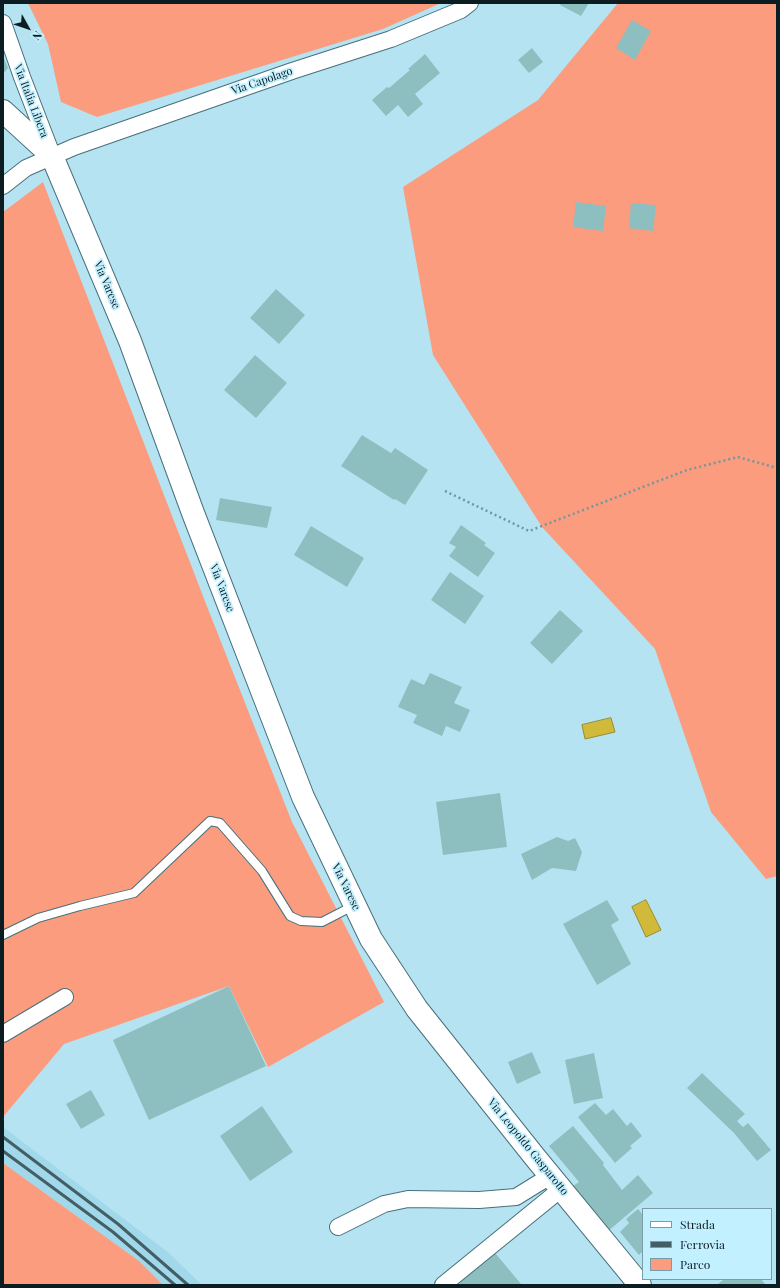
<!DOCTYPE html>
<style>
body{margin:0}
#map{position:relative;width:780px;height:1288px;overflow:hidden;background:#b6e3f1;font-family:"Playfair Display",serif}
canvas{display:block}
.frame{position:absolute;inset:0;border:4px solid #0c1d22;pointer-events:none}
.legend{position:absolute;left:642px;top:1208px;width:130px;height:72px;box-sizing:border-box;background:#c3f0ff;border:1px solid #7a9ca7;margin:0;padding:5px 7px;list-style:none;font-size:12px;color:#0c1d22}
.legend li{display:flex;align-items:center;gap:8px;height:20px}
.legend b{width:20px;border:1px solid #7a9ca7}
.north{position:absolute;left:8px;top:8px;width:40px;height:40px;-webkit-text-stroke:3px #c3f0ff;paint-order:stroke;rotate:130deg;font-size:11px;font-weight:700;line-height:16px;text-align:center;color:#0c1d22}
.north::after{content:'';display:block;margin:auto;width:14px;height:18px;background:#0c1d22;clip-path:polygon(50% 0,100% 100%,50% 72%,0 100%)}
</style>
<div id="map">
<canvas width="780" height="1288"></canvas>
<div class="frame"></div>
<ul class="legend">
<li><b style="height:5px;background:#fff"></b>Strada</li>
<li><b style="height:5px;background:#445e66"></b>Ferrovia</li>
<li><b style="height:11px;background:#fa9c7d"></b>Parco</li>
</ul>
<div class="north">N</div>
</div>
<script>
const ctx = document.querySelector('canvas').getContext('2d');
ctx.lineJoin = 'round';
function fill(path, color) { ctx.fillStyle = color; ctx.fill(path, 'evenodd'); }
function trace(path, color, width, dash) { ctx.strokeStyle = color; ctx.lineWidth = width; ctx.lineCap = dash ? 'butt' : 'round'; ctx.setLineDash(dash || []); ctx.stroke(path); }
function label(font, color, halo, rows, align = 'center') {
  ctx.font = font + ' "Playfair Display",serif'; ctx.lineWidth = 3.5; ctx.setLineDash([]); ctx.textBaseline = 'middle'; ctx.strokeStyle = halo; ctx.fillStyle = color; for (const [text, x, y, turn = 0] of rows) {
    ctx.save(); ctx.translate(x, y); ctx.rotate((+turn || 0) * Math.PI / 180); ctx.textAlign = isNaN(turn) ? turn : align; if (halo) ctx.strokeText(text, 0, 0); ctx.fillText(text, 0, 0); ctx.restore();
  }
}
const built = new Path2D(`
 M3,1127L169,1253L202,1285H163L139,1261L3,1163Z`);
const green = new Path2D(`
 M28,3H441L383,29L97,117L61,102L48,44Z
 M618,3H676L678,4L679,3H777V876L766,879L711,812L655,649L542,527L433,355L403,187L538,100Z
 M43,182L208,609L292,822L384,1002L268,1067L229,986L64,1044L3,1117V212Z
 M3,1163L139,1261L163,1285H3Z`);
const water = new Path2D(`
 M611,718L615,732L585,739L582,725Z
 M646,900L661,930L646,937L632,907Z`);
const building = new Path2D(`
 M561,3H589L581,16L560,5Z
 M632,20L651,31L635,60L616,48Z
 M532,48L543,62L529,73L518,60Z
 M425,54L440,73L415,94L423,104L408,117L398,105L386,116L372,100L387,87L389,88L410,70L408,69Z
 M3,56L8,68L3,74Z
 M576,202L606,206L603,231L573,227Z
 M631,203L656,205L653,231L629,228Z
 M276,289L305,315L279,344L250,318Z
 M255,355L287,383L256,418L224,390Z
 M362,435L391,453L395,448L428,470L405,505L395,499L394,500L341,466Z
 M220,498L272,507L267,528L216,520Z
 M461,525L486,543L484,545L495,553L478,577L449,556L456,547L449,543Z
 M311,526L364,558L347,587L294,555Z
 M450,572L484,596L465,624L431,600Z
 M560,610L583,631L552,664L530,643Z
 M430,673L462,687L454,703L470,710L460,732L446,726L442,736L413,723L417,715L398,707L411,679L424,685Z
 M500,793L507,847L443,855L436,802Z
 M557,837L568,841L575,838L582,852L576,871L552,868L532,880L521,854Z
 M607,900L619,920L611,925L631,964L597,985L563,924Z
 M229,986L266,1066L149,1120L113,1040Z
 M532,1052L541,1073L517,1084L508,1062Z
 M594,1053L603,1098L574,1104L565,1060Z
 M702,1073L745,1114L737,1121L743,1127L748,1123L771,1150L757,1161L734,1133L687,1088Z
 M91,1090L105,1115L81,1129L66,1104Z
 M595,1103L606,1115L613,1109L627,1126L631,1122L642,1136L630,1146L632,1148L615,1163L578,1117Z
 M262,1106L293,1152L250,1181L220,1136Z
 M573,1126L604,1163L603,1165L622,1190L638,1175L653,1193L607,1232L570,1188L579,1182L549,1146Z
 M638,1209L643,1215V1251L639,1255L620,1232L629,1223L626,1219Z
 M491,1248L521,1284L519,1285H461L456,1278Z
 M724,1279H761L766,1285H717Z`);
const path = new Path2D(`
 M445,491L529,531L687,470L738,457L777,468`);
const service = new Path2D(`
 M3,935L38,918L80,906L134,893L210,821L220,823L262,871L290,916L301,921L322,922L355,905`);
const minor = new Path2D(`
 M3,23L22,77L51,152
 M3,186L26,168L74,147L292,71L391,39L461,10L470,3
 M3,1034L65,997
 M338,1227L384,1204L408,1199L479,1200L516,1197L550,1176
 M443,1285L561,1189`);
const secondary = new Path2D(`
 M3,111L52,156L130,341L193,513L303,797L371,939L417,1009L534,1156L640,1285`);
const rail = new Path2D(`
 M3,1137L118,1224L188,1285
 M3,1151L113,1232L175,1285`);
const streetNames = [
 ["Via Capolago",262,81,-19],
 ["Via Italia Libera",31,101,69],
 ["Via Varese",107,285,67],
 ["Via Varese",222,588,69],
 ["Via Varese",346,887,64],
 ["Via Leopoldo Gasparotto",528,1147,51]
];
fill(built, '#a2d9ea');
fill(green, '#fa9c7d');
fill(water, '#d1ba3a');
trace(water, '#968b33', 1);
fill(building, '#8ebfc0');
trace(service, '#46707c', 10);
trace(minor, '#46707c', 18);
trace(secondary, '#46707c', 24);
trace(path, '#7496a0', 2.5, [2, 3]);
trace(service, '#fff', 8);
trace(minor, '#fff', 16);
trace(secondary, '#fff', 22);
trace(rail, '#445e66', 3);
label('11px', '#0c1d22', '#c3f0ff', streetNames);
</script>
